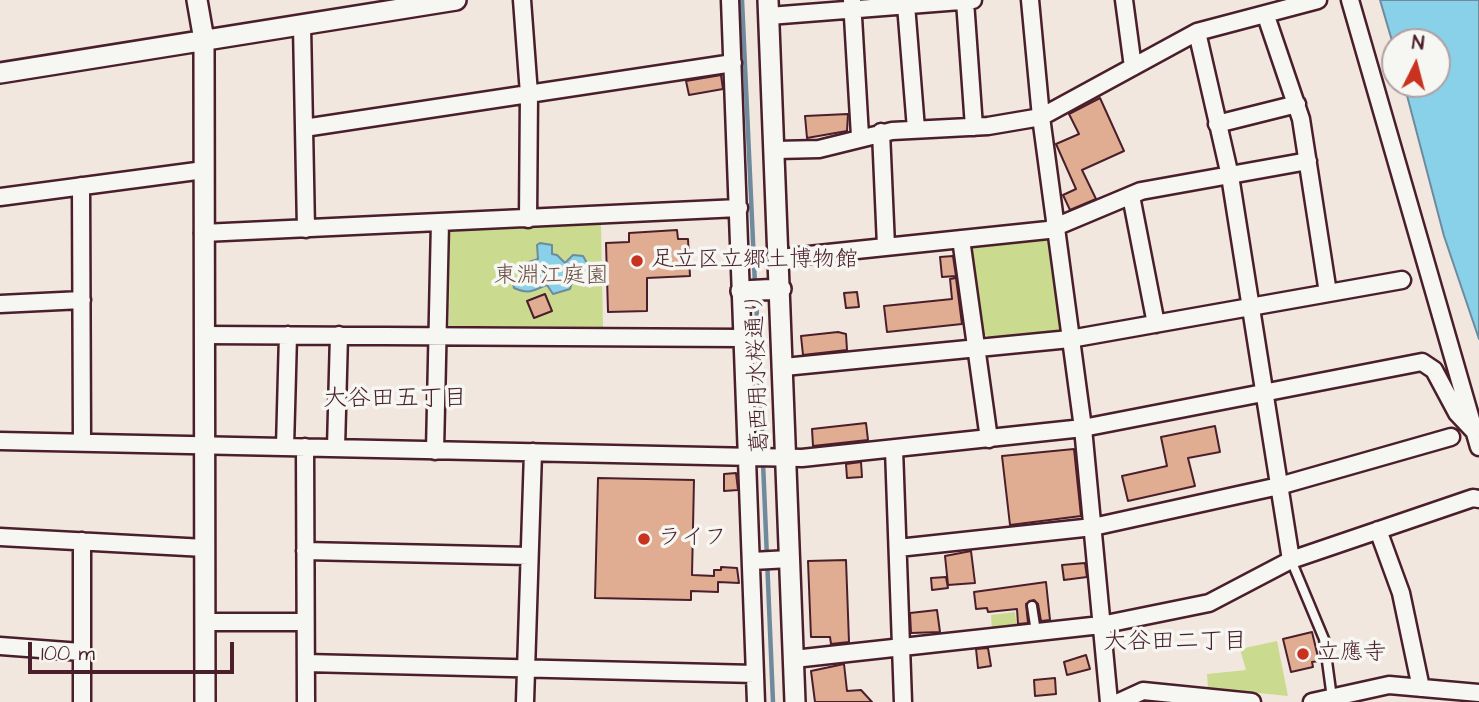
<!DOCTYPE html>
<meta charset="utf-8">
<style>
body{margin:0}
#map{position:relative;width:1479px;height:702px;overflow:hidden;background:#f2e7df;font-family:"Architects Daughter",sans-serif}
canvas{display:block}
.north{position:absolute;left:1381px;top:28px;width:70px;height:70px;box-sizing:border-box;background:#f6f6f2;border:2px solid #b1a0a2;border-radius:50%;rotate:6deg;font-size:19px;font-weight:700;line-height:28px;text-align:center;color:#4a1f2b}
.north::after{content:'';display:block;margin:auto;width:24px;height:32px;background:#c8321e;clip-path:polygon(50% 0,100% 100%,50% 72%,0 100%)}
.scale{position:absolute;left:28px;top:642px;width:206px;height:32px;box-sizing:border-box;border:4px solid #4a1f2b;border-top:0;padding-left:9px;font-size:21px;line-height:24px;white-space:nowrap;color:#4a1f2b;-webkit-text-stroke:5px #f6f6f2;paint-order:stroke}
</style>
<div id="map">
<canvas width="1479" height="702"></canvas>
<div class="north">N</div>
<div class="scale">100 m</div>
</div>
<script>
const ctx = document.querySelector('canvas').getContext('2d');
ctx.lineJoin = 'round';
function fill(path, color) { ctx.fillStyle = color; ctx.fill(path, 'evenodd'); }
function trace(path, color, width, dash) { ctx.strokeStyle = color; ctx.lineWidth = width; ctx.lineCap = dash ? 'butt' : 'round'; ctx.setLineDash(dash || []); ctx.stroke(path); }
function label(font, color, halo, rows, align = 'center') {
  ctx.font = font + ' "Architects Daughter","Klee One",sans-serif'; ctx.lineWidth = 7; ctx.setLineDash([]); ctx.textBaseline = 'middle'; ctx.strokeStyle = halo; ctx.fillStyle = color; for (const [text, x, y, turn = 0] of rows) {
    ctx.save(); ctx.translate(x, y); ctx.rotate((+turn || 0) * Math.PI / 180); ctx.textAlign = isNaN(turn) ? turn : align; if (halo) ctx.strokeText(text, 0, 0); ctx.fillText(text, 0, 0); ctx.restore();
  }
}
const green = new Path2D(`
 M601,224L603,327L449,326L450,231Z
 M1049,237L1061,326L1058,331L990,338L983,333L972,249L976,245Z
 M1015,612L1017,628L992,631L991,615Z
 M1277,641L1288,696L1208,688L1207,674L1246,670L1240,649Z`);
const water = new Path2D(`
 M1380,0H1479V339L1444,236L1404,84H1437V42H1395V51Z
 M540,243L552,245V254L557,255L565,263L573,255L583,256L587,263L586,276L573,279L570,289L553,294L547,285C533,290 530,295 514,288L513,283L523,272V264L538,259L537,245Z`);
const stream = new Path2D(`
 M742,0L755,285
 M756,297L763,453
 M763,462L773,702`);
const building = new Path2D(`
 M721,75L723,89L689,95L686,81Z
 M1100,98L1124,151L1082,170L1096,199L1070,210L1063,195L1076,189L1056,144L1079,134L1069,114Z
 M848,114L847,131L807,138L805,116Z
 M677,230L678,239H688L690,276L647,278V311L608,312L606,243L629,242V233Z
 M953,256L956,276L942,277L940,257Z
 M956,278L962,324L887,332L884,306L952,299L950,279Z
 M857,292L859,307L846,308L844,293Z
 M545,294L552,311L534,318L527,301Z
 M838,332L846,334L847,350L803,355L801,336Z
 M866,423L868,440L813,446L812,429Z
 M1215,426L1220,452L1188,458L1195,486L1128,501L1122,476L1167,466L1161,437Z
 M1074,449L1081,516L1010,525L1002,456Z
 M861,462L862,477L847,478L846,464Z
 M736,473L738,490L724,491V474Z
 M598,478L694,480L692,575L714,576V570H721V567L737,568L739,583L718,582V592L691,591V600L595,598Z
 M971,551L975,583L948,585L945,556Z
 M846,560L849,642L831,644L830,637H811L808,561Z
 M1085,563L1087,577L1064,580L1062,565Z
 M946,577L948,588L932,590L931,578Z
 M1046,582L1050,620L1041,621L1038,604L1034,600L1026,604L1028,623L1018,624L1017,609L988,612L987,608L976,609L974,592Z
 M937,610L940,632L911,633L910,613Z
 M1312,632L1319,661L1312,662L1313,667L1291,672L1283,639Z
 M988,648L991,666L978,668L976,649Z
 M1086,655L1090,669L1067,675L1064,662Z
 M844,664L847,691L861,690L872,702H815L811,671Z
 M1055,678L1056,694L1035,696L1034,680Z`);
const service = new Path2D(`
 M1291,560L1324,639L1332,698
 M1032,606L1036,632`);
const minor = new Path2D(`
 M522,0L529,94L528,219
 M730,0L756,702
 M852,0L860,136
 M1030,0L1041,117L1083,428L1109,702
 M1124,0L1133,67
 M1350,0L1479,447
 M965,1L974,127
 M906,5L916,129
 M769,16L973,0
 M1266,16L1301,119L1328,293
 M302,26L306,229
 M1197,32L1230,176L1291,560
 M1217,124L1297,104
 M304,128L733,63
 M881,132L886,246
 M776,150L819,149L892,131L988,126L1041,117L1197,32L1318,0
 M81,186L82,442
 M1131,196L1156,324
 M0,197L204,170
 M203,233L739,208
 M961,239L989,439
 M780,258L1048,230L1141,191L1308,161
 M0,304L82,300
 M204,335L742,338
 M784,367L1070,339L1402,280
 M0,441L802,458L1083,428L1422,362L1434,370L1457,413L1473,430
 M285,447L288,335
 M305,447L306,702
 M336,448L339,335
 M894,449L903,702
 M435,451L440,222
 M1378,530L1401,593L1421,688
 M0,537L205,548
 M82,541V702
 M898,548L1093,527L1279,486L1451,437
 M305,551L529,556
 M752,561L790,559
 M205,622H305
 M0,646L81,652
 M794,659L1101,625L1209,603L1291,560L1473,498L1479,499
 M306,663L755,674
 M525,702L533,452
 M1119,702L1143,691L1252,702
 M1312,702L1389,685L1479,693`);
const tertiary = new Path2D(`
 M197,0L204,40L205,702
 M768,0L795,702
 M0,73L456,0
 M741,291L781,289`);
const markers = [
 [637,261,7,"#c8321e"],
 [644,539,7,"#c8321e"],
 [1303,654,7,"#c8321e"]
];
const poiNames = [
 ["足立区立郷土博物館",651,261],
 ["ライフ",658,539],
 ["立應寺",1317,654]
];
const parkNames = [
 ["東淵江庭園",551,277]
];
const streetNames = [
 ["葛西用水桜通り",759,373,-92]
];
const neighbourhoodNames = [
 ["大谷田五丁目",395,400],
 ["大谷田二丁目",1175,643]
];
fill(green, '#cada8f');
fill(water, '#88d1e8');
trace(water, '#6f8a9c', 2);
trace(stream, '#6f8a9c', 4.5);
fill(building, '#e0ad92');
trace(building, '#4a1f2b', 2);
trace(service, '#4a1f2b', 13);
trace(minor, '#4a1f2b', 21);
trace(tertiary, '#4a1f2b', 24);
trace(service, '#f6f6f2', 8);
trace(minor, '#f6f6f2', 16);
trace(tertiary, '#f6f6f2', 19);
for (const [x, y, r, color] of markers) { const dot = new Path2D(); dot.arc(x, y, r, 0, 2 * Math.PI); ctx.fillStyle = color; ctx.fill(dot); trace(dot, '#f6f6f2', 2.5); }
label('23px', '#4a1f2b', '#f6f6f2', poiNames, 'left');
label('23px', '#6a4e44', '#f6f6f2', parkNames);
label('23px', '#4a1f2b', '#f6f6f2', streetNames);
label('24px', '#4a1f2b', '#f6f6f2', neighbourhoodNames);
</script>
